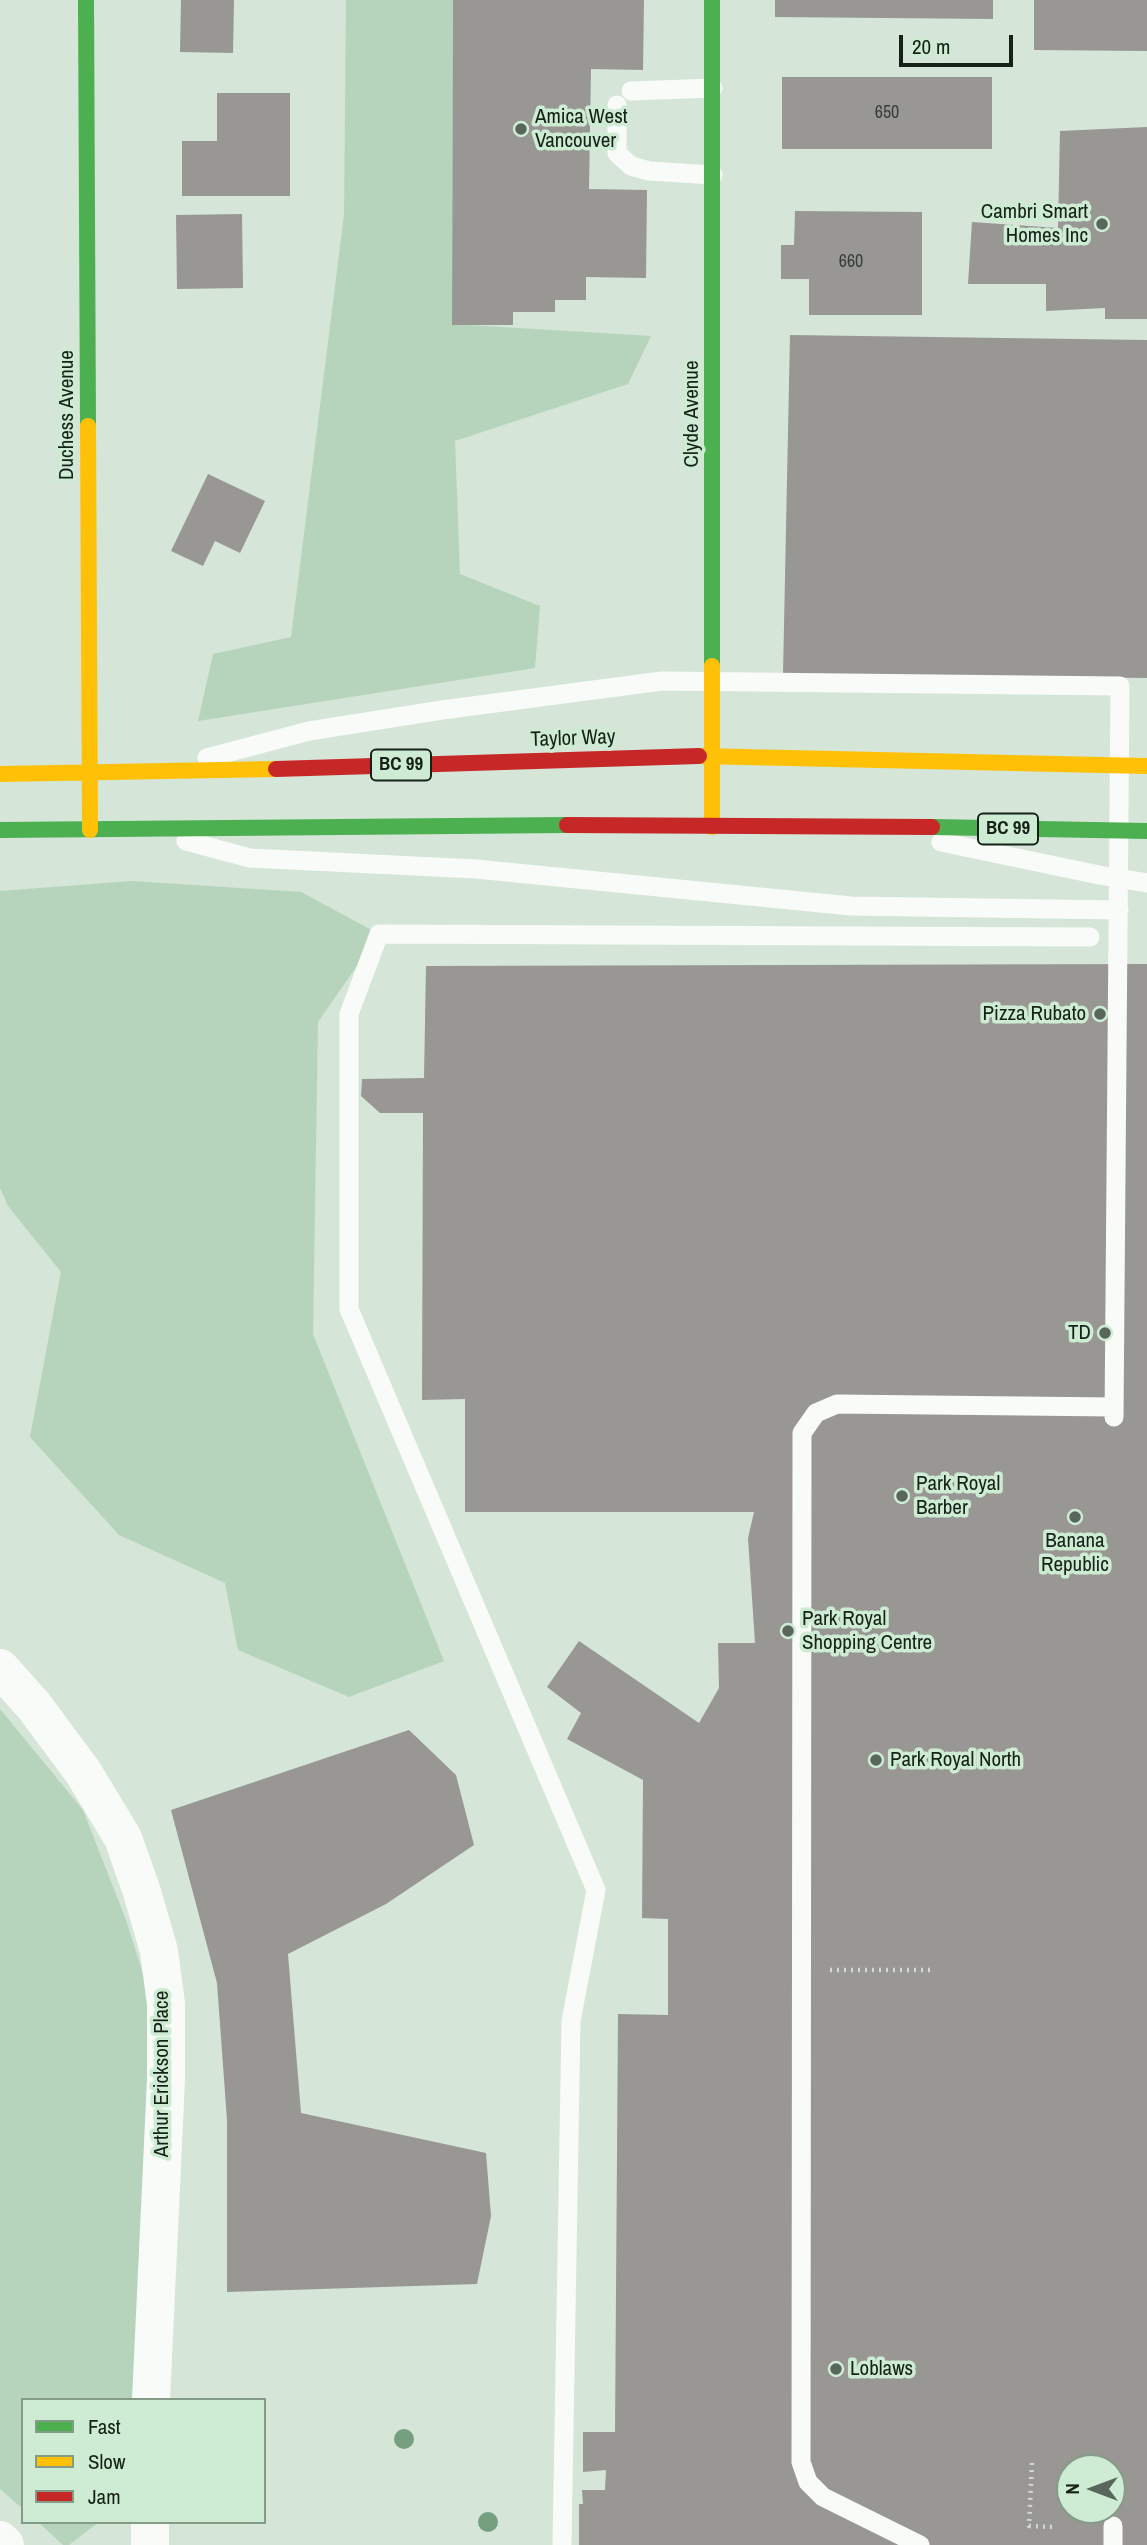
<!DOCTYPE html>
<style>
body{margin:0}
#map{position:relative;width:1147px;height:2545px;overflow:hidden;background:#d5e5d8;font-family:"Archivo Narrow",sans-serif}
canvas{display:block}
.legend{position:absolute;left:21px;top:2398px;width:245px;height:126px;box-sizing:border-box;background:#ceecd3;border:2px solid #849b88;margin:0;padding:9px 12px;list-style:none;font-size:21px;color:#162118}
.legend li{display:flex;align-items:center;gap:14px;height:35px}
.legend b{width:35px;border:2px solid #849b88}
.north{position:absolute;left:1056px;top:2454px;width:70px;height:70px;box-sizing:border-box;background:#ceecd3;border:2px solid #849b88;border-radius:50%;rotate:270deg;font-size:19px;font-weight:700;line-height:28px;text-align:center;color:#162118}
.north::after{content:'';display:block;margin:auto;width:24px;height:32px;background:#59665b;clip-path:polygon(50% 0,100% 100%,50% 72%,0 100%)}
.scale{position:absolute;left:899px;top:35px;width:114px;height:32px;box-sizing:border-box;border:4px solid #162118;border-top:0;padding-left:9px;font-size:21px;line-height:24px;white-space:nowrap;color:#162118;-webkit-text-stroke:5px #ceecd3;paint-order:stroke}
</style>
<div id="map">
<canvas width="1147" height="2545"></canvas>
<ul class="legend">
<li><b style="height:9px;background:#4caf50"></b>Fast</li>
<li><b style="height:9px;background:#ffc107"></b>Slow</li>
<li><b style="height:9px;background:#c62828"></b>Jam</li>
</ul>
<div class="north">N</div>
<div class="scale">20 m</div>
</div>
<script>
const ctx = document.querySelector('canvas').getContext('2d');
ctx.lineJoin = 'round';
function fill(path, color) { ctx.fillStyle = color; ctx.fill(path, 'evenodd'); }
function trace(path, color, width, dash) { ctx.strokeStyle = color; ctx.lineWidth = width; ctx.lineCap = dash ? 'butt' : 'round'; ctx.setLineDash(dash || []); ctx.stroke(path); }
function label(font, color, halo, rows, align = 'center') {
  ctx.font = font + ' "Archivo Narrow",sans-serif'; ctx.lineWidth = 7; ctx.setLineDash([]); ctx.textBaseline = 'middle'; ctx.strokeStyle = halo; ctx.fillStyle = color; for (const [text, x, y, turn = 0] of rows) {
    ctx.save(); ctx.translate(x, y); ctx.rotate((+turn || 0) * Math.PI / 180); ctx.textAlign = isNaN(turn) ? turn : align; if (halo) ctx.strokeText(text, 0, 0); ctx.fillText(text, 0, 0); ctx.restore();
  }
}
const green = new Path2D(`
 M346,0H453L452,324L651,336L628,384L455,441L460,574L540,606L535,668L198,721L213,654L291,637L344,215Z
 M132,881L301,892L379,934L318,1022L313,1334L444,1661L349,1697L238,1650L225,1583L119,1535L30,1437L61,1272L8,1206L0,1188V891Z
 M0,1709L83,1810L126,1920L150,1996L136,2400H23V2509L0,2489Z
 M38,2522H99L69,2545H63Z`);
const building = new Path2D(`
 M181,0H234L233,53L180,52Z
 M453,0H644L643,70L591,69L589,189L647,190L646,278L586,277V300H555V312H513V325H452Z
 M775,0H993V19L775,17Z
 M1034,0H1147V51L1034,50Z
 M782,77H992V149H782Z
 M217,93H290V196H182V141H217Z
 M1147,127V319H1105V308L1046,311V284H968L972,222L1058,228L1060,131Z
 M795,211L922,212V315H809V279H781V245H794Z
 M242,214L243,288L177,289L176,215Z
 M790,335L1147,340V678L783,674Z
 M208,474L265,501L240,553L215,541L203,566L171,551Z
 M1147,964V2545H579V2504H583L582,2490H605L606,2470L583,2472V2432H615L618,2014L668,2015V1919L642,1918L643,1780L567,1739L581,1713L547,1687L579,1641L699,1723L719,1688L718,1643H755L748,1538L754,1512H465V1399L422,1400L423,1113H380L361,1096L362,1079L424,1078L426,966ZM1070,2468H1112V2510H1070Z
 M409,1730L456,1775L474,1845L386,1904L288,1954L301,2113L486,2153L491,2216L477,2284L227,2292V2120L217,1983L171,1810Z`);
const path = new Path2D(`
 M830,1970H935
 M1032,2463L1029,2526L1053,2527`);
const lane = new Path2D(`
 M631,91L713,88
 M617,105V153L631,166L649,171L713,175
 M207,758L309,731L442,710L662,681L1120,686L1114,1417
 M186,841L250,858L476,869L851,906L1119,910
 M941,842L1099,875L1147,883
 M1113,2526V2545
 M562,2545L571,2021L596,1890L349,1309V1014L379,934L1090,937
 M920,2545L823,2497L808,2482L801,2462L802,1433L816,1413L837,1404L1114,1407`);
const street = new Path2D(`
 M0,1668L34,1706L83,1772L123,1838L142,1892L159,1951L166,2004V2080L151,2400
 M0,2540L5,2545
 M150,2545V2522`);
const fast = new Path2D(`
 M86,0L88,426
 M712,0V666
 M932,827L1147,831
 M0,830L567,825`);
const slow = new Path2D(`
 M88,426L90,830
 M712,666V827
 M699,756L1147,766
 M0,774L276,769`);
const jam = new Path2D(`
 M276,769L699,756
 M567,825L932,827`);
const trees = [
 [404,2439],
 [488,2522]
];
const markers = [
 [521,129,7,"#59665b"],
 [1102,224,7,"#59665b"],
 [1100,1014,7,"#59665b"],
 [1105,1333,7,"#59665b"],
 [902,1496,7,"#59665b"],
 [1075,1517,7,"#59665b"],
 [788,1631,7,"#59665b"],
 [876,1760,7,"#59665b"],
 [836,2369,7,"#59665b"]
];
const numberNames = [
 ["650",887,113],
 ["660",851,262]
];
const shields = [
 [401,765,60],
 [1008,829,60]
];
const shieldNames = [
 ["BC 99",401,765],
 ["BC 99",1008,829]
];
const poiNames = [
 ["Amica West",535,117],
 ["Vancouver",535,141],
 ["Cambri Smart",1088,212,"right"],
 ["Homes Inc",1088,236,"right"],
 ["Pizza Rubato",1086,1014,"right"],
 ["TD",1091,1333,"right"],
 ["Park Royal",916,1484],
 ["Barber",916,1508],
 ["Banana",1075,1541,"center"],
 ["Republic",1075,1565,"center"],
 ["Park Royal",802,1619],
 ["Shopping Centre",802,1643],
 ["Park Royal North",890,1760],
 ["Loblaws",850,2369]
];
const streetNames = [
 ["Clyde Avenue",692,414,-90],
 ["Duchess Avenue",67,415,-90],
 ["Taylor Way",573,739,-2],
 ["Arthur Erickson Place",162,2074,-90]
];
fill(green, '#b6d4bb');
fill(building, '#989794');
trace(path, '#d3d8d4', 4.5, [2, 5]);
trace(lane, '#f9fbf9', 19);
trace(street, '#f9fbf9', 38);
trace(fast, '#4caf50', 16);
trace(slow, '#ffc107', 16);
trace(jam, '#c62828', 16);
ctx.fillStyle = '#759f7f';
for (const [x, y] of trees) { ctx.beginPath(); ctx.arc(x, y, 10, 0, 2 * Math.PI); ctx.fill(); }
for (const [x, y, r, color] of markers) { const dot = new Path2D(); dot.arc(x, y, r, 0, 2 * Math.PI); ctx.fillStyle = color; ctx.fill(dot); trace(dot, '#ceecd3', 2.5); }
label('18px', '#363e37', null, numberNames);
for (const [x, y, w] of shields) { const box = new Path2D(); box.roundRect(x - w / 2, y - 15.5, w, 31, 5); ctx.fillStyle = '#ceecd3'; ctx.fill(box); trace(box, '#162118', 2); }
label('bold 19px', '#162118', null, shieldNames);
label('21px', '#162118', '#ceecd3', poiNames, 'left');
label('21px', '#162118', '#ceecd3', streetNames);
</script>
